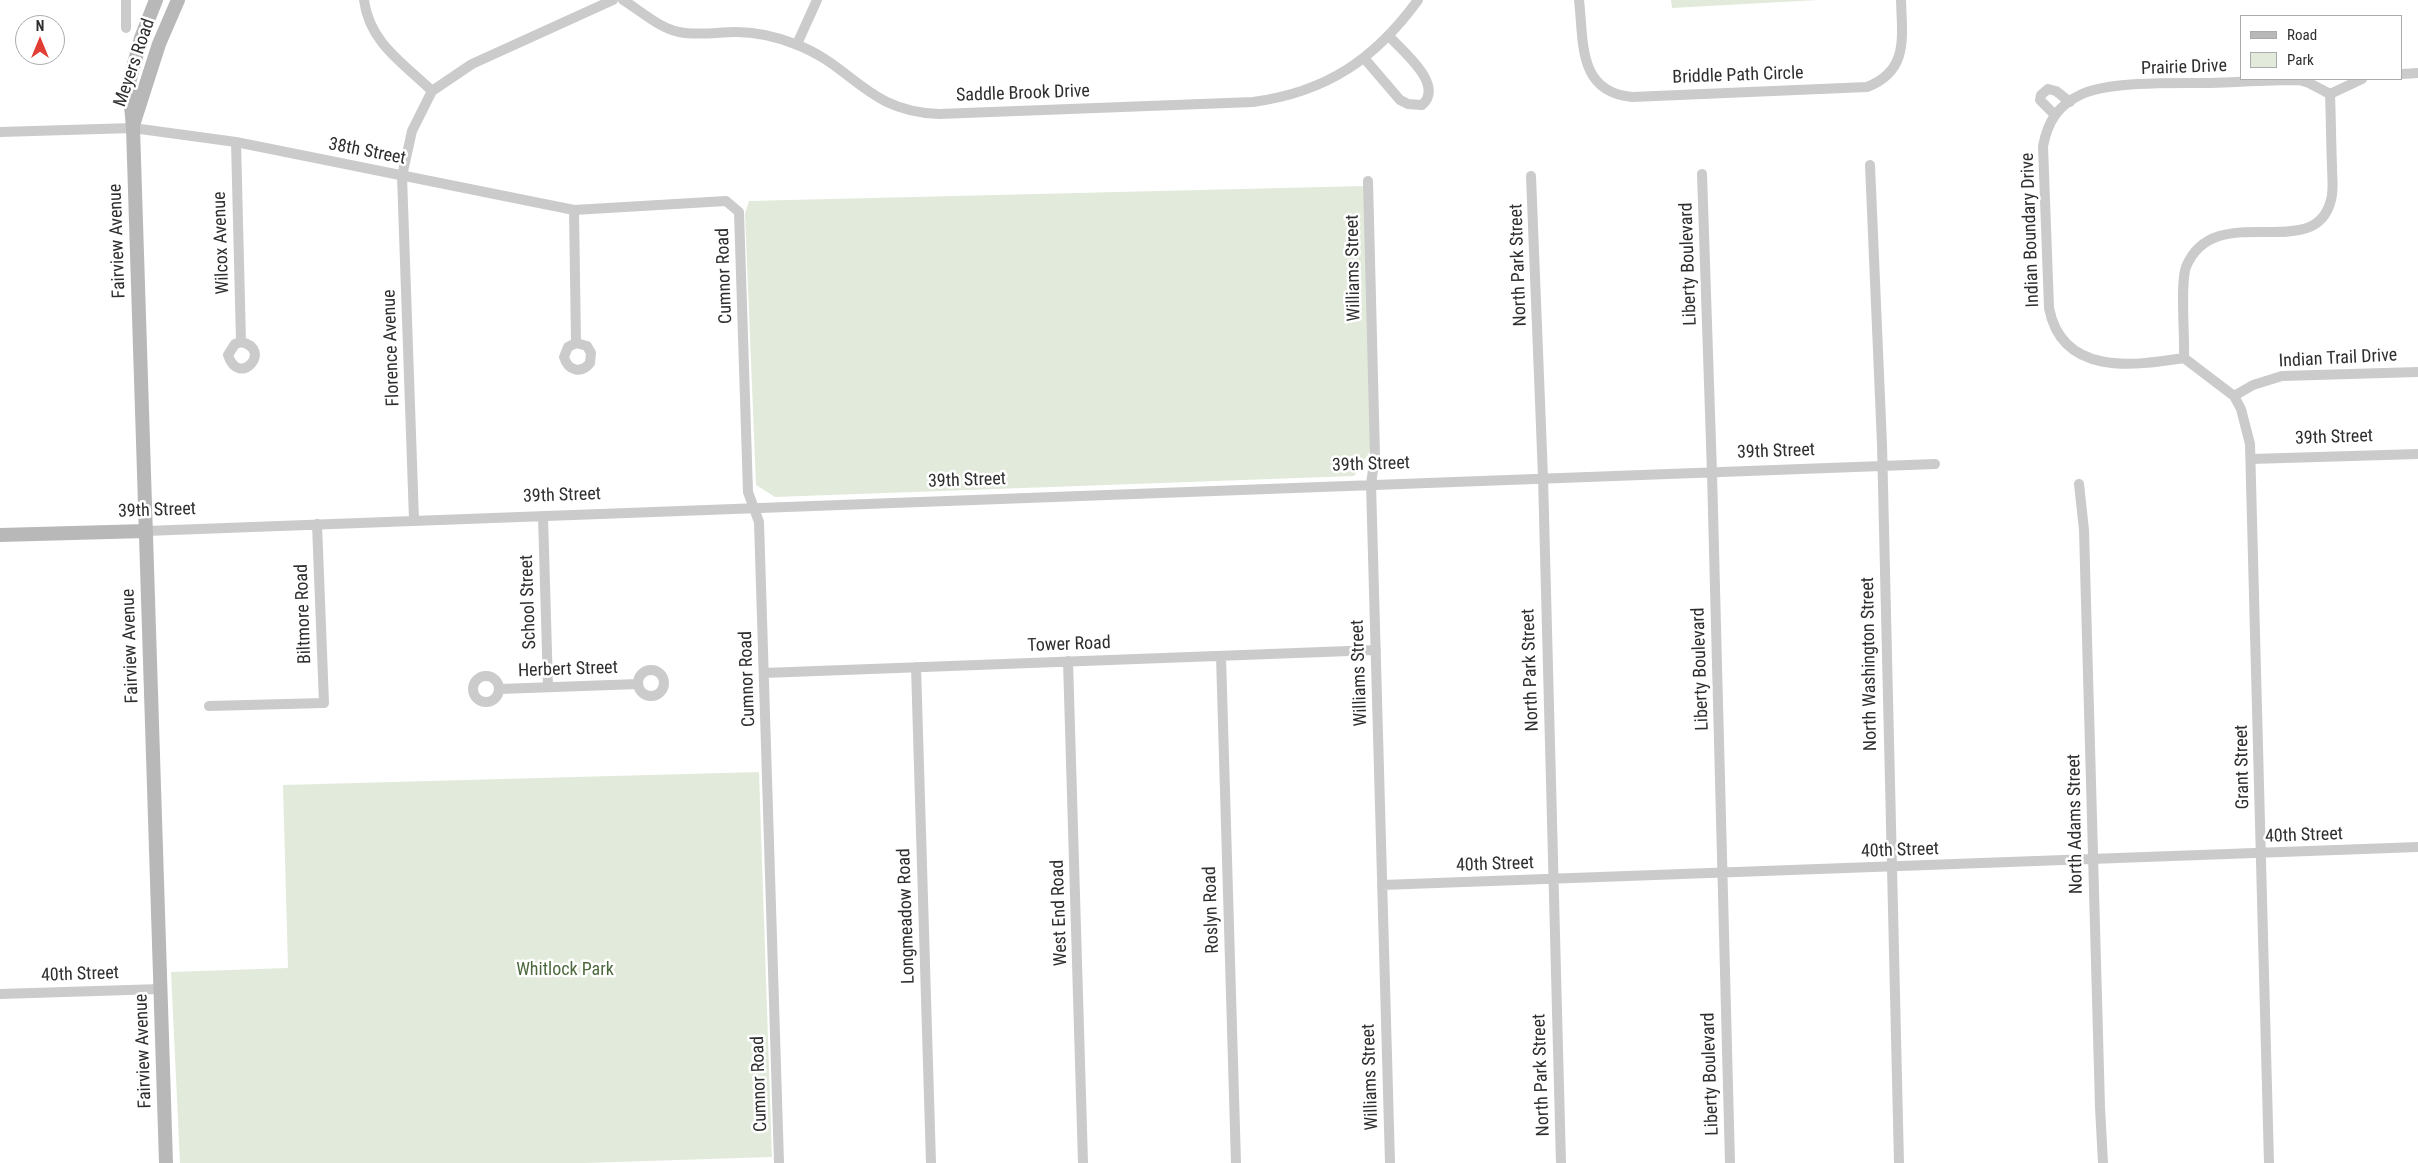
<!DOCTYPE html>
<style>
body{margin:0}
#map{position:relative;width:2418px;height:1163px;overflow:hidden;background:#fff;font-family:"Roboto Condensed",sans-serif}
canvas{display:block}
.legend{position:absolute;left:2240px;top:15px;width:162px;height:65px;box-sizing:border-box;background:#fff;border:1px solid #ababab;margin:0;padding:6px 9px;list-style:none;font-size:15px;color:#2e2e2e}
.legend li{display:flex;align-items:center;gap:10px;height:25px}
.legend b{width:25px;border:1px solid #ababab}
.north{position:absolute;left:15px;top:15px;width:50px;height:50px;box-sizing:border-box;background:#fff;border:1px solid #ababab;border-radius:50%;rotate:0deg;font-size:14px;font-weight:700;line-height:20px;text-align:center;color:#2e2e2e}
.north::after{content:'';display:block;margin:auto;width:18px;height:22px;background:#e03e34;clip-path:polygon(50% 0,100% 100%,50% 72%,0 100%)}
</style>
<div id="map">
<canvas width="2418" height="1163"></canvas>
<ul class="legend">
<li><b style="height:6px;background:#b8b8b8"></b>Road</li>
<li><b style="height:14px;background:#e2ebdb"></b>Park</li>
</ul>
<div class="north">N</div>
</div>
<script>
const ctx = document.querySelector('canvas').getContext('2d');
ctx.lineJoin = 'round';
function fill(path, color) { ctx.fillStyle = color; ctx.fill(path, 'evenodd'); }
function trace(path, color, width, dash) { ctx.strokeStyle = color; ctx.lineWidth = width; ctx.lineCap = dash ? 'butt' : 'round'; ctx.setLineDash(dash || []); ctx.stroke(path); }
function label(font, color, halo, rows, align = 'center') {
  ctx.font = font + ' "Roboto Condensed",sans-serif'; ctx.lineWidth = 5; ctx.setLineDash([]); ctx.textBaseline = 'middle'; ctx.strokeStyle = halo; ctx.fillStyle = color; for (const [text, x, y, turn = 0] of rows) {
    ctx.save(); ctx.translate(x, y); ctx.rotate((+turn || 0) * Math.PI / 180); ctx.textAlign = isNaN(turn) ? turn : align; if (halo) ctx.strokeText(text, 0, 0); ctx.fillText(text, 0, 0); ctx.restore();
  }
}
const green = new Path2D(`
 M1671,0H1818L1672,8Z
 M1364,186L1371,450L1354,476L775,497L756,485L745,214L749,201Z
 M759,772L772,1157L584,1163H180L171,972L288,968L283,785Z`);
const street = new Path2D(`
 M364,0C369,42 403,63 432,91
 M623,0C641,11 659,28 679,32C698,36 717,32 736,32C756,32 777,37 795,44C854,66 865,111 939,114L1253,102C1327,92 1375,59 1418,0
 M1579,0C1584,41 1577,92 1632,97L1867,87C1909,71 1902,37 1901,0
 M126,28V0
 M797,44L817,0
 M1364,58L1400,100L1408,104L1422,105C1445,85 1403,52 1389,36
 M2402,74L2418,73
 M2054,114L2040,100L2041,95L2048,89L2056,91L2070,102
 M0,132L133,128L236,142L574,210L726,201L739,212L748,492L759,522L779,1163
 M236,142L241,342L235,344L228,355C239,389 274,349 241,342
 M1870,165L1882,444L1899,1163
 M1702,174L1712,473L1730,1163
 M1531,176L1543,477L1561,1163
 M1368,181L1375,456L1371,484L1390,1163
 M574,210L576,343L568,347L564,357C568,371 581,374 590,363L591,353L587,346L576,343
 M2184,358C2185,337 2180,283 2186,267C2215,197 2315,266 2331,200C2334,190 2332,177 2332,166C2331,142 2331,118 2330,94
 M2234,396L2253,385L2282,376L2418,372
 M2251,459L2418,454
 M2079,484L2084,530L2100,1107L2103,1163
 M543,516L548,687
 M414,520L402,176L412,131L432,91L472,64L613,0
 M146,531L1935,464
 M1221,656L1236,1163
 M1068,661L1083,1163
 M916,667L931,1163
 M638 683a13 13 0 1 1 26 0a13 13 0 1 1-26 0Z
 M764,673L1376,650
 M473 689a13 13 0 1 1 26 0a13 13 0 1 1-26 0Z
 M500,689L638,684
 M209,706L324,703L317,524
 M1382,885L2418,847
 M0,994L161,989
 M2269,1163L2250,444L2241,409L2234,396L2184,358C2133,366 2062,376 2049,308L2043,146C2048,121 2058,105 2082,94C2112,81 2177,83 2211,83C2240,82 2270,80 2299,80L2309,83L2330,94L2362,79`);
const secondary = new Path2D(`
 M156,0L141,38L129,83L133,128L166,1163
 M134,122L159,44L178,0
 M0,535L146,531`);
const streetNames = [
 ["Meyers Road",135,63,-71],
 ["Prairie Drive",2184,68,-2],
 ["Briddle Path Circle",1738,76,-2],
 ["Saddle Brook Drive",1023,94,-2],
 ["38th Street",367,152,11],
 ["Indian Boundary Drive",2031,230,-92],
 ["Fairview Avenue",118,241,-92],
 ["Wilcox Avenue",222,243,-92],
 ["Liberty Boulevard",1689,264,-92],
 ["North Park Street",1519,265,-92],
 ["Williams Street",1354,268,-91],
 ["Cumnor Road",725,276,-92],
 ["Florence Avenue",392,348,-92],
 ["Indian Trail Drive",2338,359,-3],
 ["39th Street",2334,438,-2],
 ["39th Street",1776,452,-2],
 ["39th Street",1371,465,-2],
 ["39th Street",967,481,-2],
 ["39th Street",562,496,-2],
 ["39th Street",157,511,-2],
 ["School Street",529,602,-92],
 ["Biltmore Road",304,614,-92],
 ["Tower Road",1069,645,-2],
 ["Fairview Avenue",131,646,-92],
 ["North Washington Street",1870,664,-91],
 ["Liberty Boulevard",1701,669,-92],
 ["Herbert Street",568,670,-2],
 ["North Park Street",1531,670,-92],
 ["Williams Street",1360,673,-92],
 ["Cumnor Road",748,679,-92],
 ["Grant Street",2243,767,-91],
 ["North Adams Street",2076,824,-91],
 ["40th Street",2304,836,-2],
 ["40th Street",1900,851,-2],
 ["40th Street",1495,865,-2],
 ["Roslyn Road",1212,910,-92],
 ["West End Road",1060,913,-92],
 ["Longmeadow Road",907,916,-92],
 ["40th Street",80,975,-2],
 ["Fairview Avenue",144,1051,-92],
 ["Liberty Boulevard",1711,1074,-92],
 ["North Park Street",1542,1075,-92],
 ["Williams Street",1371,1077,-92],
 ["Cumnor Road",760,1084,-92]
];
const parkNames = [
 ["Whitlock Park",565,970]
];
fill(green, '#e2ebdb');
trace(street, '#cbcbcb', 10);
trace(secondary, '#b8b8b8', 14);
label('18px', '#2e2e2e', '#fff', streetNames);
label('18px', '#4b683c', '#fff', parkNames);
</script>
